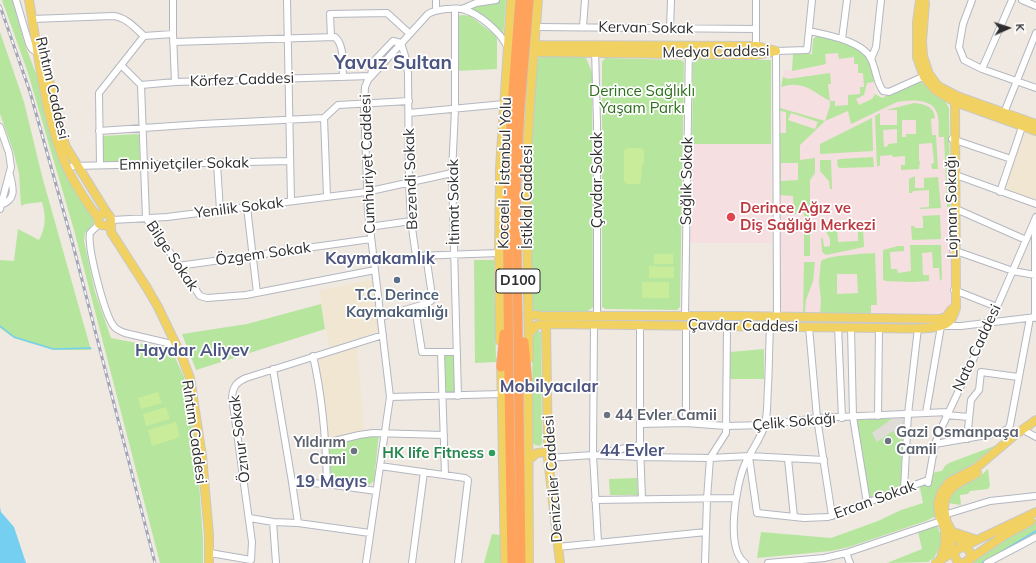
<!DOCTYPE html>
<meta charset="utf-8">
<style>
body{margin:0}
#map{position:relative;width:1036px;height:563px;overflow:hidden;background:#efe9e1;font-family:Mulish,sans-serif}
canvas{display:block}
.north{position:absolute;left:988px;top:8px;width:40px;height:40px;-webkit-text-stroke:3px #fff;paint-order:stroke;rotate:87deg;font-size:11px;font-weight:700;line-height:16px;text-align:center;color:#2e2e2e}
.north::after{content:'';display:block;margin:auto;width:14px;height:18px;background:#2e2e2e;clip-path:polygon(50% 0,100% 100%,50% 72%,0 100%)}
</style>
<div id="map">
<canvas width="1036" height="563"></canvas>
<div class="north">K</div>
</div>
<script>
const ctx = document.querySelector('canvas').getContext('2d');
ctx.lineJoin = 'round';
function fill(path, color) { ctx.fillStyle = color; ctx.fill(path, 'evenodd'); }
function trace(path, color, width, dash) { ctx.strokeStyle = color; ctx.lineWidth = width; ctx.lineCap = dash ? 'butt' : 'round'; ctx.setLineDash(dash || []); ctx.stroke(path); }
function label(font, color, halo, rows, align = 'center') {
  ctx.font = font + ' Mulish,sans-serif'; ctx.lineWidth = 3.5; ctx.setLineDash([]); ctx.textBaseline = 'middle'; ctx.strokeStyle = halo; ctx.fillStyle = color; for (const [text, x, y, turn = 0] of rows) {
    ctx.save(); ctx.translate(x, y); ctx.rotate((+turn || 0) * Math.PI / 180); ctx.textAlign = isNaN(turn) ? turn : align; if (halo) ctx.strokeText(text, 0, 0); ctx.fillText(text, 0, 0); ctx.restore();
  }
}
const education = new Path2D(`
 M1022,129L1036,134V200L1002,188Z
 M372,280L379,331L329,348L321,304L320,290Z
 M357,346L364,430L328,440L322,387L318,362V357Z`);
const medical = new Path2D(`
 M813,39L858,49L874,76L875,94L881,98L914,83L921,82L945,101L949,108L951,305L943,315L785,312L779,306L778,193L780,91L784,70L792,71L793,54H812Z
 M692,144H771V243H690Z`);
const green = new Path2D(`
 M2,0H12L25,45L40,84L49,125L62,165L67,177L94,219V223L85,233L84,241L95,292L111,338L157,347L174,355L184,377L195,444L198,468L203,540V563H160L74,230L28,73Z
 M496,0H506L503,39L499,34L462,9Z
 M464,15L470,16L495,35L497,39V69L455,71V16Z
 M0,32L24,102L42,176L91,350H54L14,338L0,328V260L14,261L18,229L39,240C46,227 46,215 42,202L25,204L21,206L19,173L13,150L0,114Z
 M818,35C848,46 870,45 874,82L867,83L864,95L856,99L859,105L872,99L875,94L882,98L914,83L921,82L945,101L949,108L950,207H947L944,137H939C938,129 940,118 936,111C931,98 908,100 897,102L851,124L848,111L825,121L800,145V160L815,158V173L810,180V256H804V213L794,214L793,196L778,195L779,133H786V112L780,111V108L825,121L830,106V101C811,91 804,80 781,87L783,77L788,79L830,73L831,84H828L830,101H835V106L848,105V95L860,94V87H864L863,73H858V64H854V57L839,59L838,53L825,54L826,64L792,71L793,54H812L813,39ZM791,113L818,122L815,129L788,120ZM781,163H798V180L781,181Z
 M554,54L585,56L592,72L593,307L588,311H531L530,161L537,58Z
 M605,58L680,60L684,62L680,307L677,310L606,309L602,307V62Z
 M693,59L771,60V144H692Z
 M914,103C924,104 934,106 935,118L931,119L932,135H936L938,169H932L931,164L934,163L932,143L919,144V161H920L919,169L901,170V165H905V156L893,157L892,155L880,156V165L877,167L875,116L880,113V125H897V110H886ZM902,120H916V134H906V137H902ZM897,129V143L888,144V146L884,147L883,130Z
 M872,118L873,151L820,154V144Z
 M137,134L139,135L140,161L138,162L105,163L103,161V136Z
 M873,157L874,167L840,168L838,167L837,160L840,159Z
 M820,160H831L832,189H830L829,181L820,171Z
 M915,176V188H924V178L938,177L941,208L920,209V208H917L929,207V190L913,191L912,193H909V179Z
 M940,215L941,239L912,240L911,226H914L915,228H923V219L922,216Z
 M858,228H863L864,247L826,255L822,252L821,237L823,239L824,247L830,246V239L825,229H837L838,242L858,241Z
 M910,245H941L942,279L940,281L939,268H933L932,252L922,253L923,275H929V281L912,282L885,281L883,279V250L898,246H904V251L890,252L891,269H897L898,273L911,271Z
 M875,253L877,305H871V314H820L821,300L819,281L821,261C829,255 864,254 875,253ZM837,274H857L858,293L837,294Z
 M474,260H494L496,362L475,363Z
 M804,262H815L813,281L806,300L805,313H803Z
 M321,304L325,329L196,370L182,334L247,324Z
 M536,330L541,332L542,443L540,446L535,445L532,441L533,435L532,336Z
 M764,349V379H730V352Z
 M444,355H454L455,392H445Z
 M903,418L901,485L900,486L869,498L856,421L857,420Z
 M379,433L374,481L365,488L327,484L326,443Z
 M997,445L968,468L936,516L926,521L849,547L831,551L757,558L761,532L831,538L878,521L901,510L923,503L919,483L928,480L935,472L942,471L945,466L949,463Z
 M988,469L990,486L988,489L970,491L968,494L960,495L961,505L948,503C952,485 976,482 988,469Z
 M637,478L638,495H610L609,479Z
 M1036,522V535L986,563H968L1012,534Z
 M937,525L941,536V545L934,558L928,562L887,563L922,549L918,532Z
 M492,534L500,535V563H484Z`);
const pitch = new Path2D(`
 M627,148H641L644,151V163L642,165L641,181L639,184H627L624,181V151Z
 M654,254H673V264H654Z
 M649,266L674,267V278H649Z
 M642,282H669V298H642Z
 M158,392L162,403L141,409L138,398Z
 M166,407L170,419L146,426L143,414Z
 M176,422L180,437L152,446L148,430Z`);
const plaza = new Path2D(`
 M893,418H903L902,437L899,440L893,431L877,442L872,433Z`);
const water = new Path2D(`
 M0,507L1,512L14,527L26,563H0Z`);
const stream = new Path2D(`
 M0,326L14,337L53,349L91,348
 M991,558L1036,531
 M982,563L986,560`);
const minor = new Path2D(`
 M16,0L29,44L32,49L38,53H43
 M173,0V34L175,82
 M287,0L291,201
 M972,0L963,24L959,47L964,60L982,69L1036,88
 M1022,0L1036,6
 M455,9V109L452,173L458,396
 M462,9L476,3L496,0
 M436,10V0
 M32,19L113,16C126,17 135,28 144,36L173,34
 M536,27L756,29
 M583,27L585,0
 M670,28L671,0
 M809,31C827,35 863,41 871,59C876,69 876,82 883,91L889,92L927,75
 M331,37L330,14L387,13L410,34
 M842,39L847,0
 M173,42L335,37C345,46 342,64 343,77
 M595,49L597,122V316
 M756,55V0
 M871,59L876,47L881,0
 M122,66L141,85L175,82L371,76L373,62L393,41L401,43L405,56L408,73L409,182L411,221L416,256L499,253
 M982,69L1012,0
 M141,85L146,218L200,296L207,298L246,295L375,270
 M409,113L504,104
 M1004,113L1036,33
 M0,127L9,153L11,167L0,209
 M99,131L202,124L324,118
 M952,139L1011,159
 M217,164L220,210
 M100,165L99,93L144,36
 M68,169L73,166L290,161
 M953,174L1036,204
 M1000,192L1023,124
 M327,196L324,118L338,105L409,101
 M1,205C17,199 13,188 10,175
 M247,207L257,293
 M956,209L1026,240
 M112,220L167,217L366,192L452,173
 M1035,223V318
 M99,224L90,233C87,247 104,312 113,325C116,330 120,331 125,333L176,345
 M369,227L411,221
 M953,250L1013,271L1035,275
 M178,266L371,239
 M954,290L997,307
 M415,307L422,352H457
 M685,316L689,46
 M381,317L425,304L431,301L432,296L426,255
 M594,324L593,455L598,542
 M640,324V445L642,499
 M809,327L817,418L832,516
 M838,327L842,418
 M851,327L853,417L867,503
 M441,352L445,475
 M313,356C323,399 326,441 327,484
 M273,369L292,482L298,523
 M390,397L502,394
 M926,413L941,326H961L1036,317
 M946,415L969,417
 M878,416L879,328
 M686,423V325
 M640,424L686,423L726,426L765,425L817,418L948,412
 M1027,432L1036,437
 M967,439L971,400L979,390L981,372L1018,377
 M326,443L359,435L373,433L444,435
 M935,444L998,433L1008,429L1010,425L1030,318
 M602,453L640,445
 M749,457L757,513L804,518L828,517L928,480
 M548,458L593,455L640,457L710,458L749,456L824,460
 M710,458L726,433L727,326
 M788,459L794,517
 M380,466L465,478L468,480L458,563
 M292,482L327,484L376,491
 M928,483L935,444L940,431L990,323L1036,217
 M904,489L908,414L918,328
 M595,500L735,498
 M944,515L990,501L1036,496
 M250,518L273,522L298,523L370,533
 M273,522L276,563
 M558,547L706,532
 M210,553L251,560L252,542L232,397C233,386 237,382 246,378L383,335
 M846,553L850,563
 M366,563L390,397L368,211L364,104L365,87L368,80L428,14C434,10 439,10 446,9C451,9 457,8 462,9C479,13 500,32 507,46
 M412,563L424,472
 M705,563L707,499L710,458
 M745,563C725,549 736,484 745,464C750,452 762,437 765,424C768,412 767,399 768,387C769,367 769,347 770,327L777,316L776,51L807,50L812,0
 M768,563L824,558L846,553L941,521
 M987,563L1036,537`);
const major = new Path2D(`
 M29,0C39,56 45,123 70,174C78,189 88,204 98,218L99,224C108,229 116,221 107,213H103L98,218
 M920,0L917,22V57L924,77L935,90L955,102L1036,131
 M925,3L922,41L923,56L929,74L938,86L957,96L1036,124
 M534,45L756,46L773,50
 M534,52L742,55H756L776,51
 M47,71L62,135L66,147L107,213
 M111,223V232L147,288L158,307L182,357L190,378L202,456L209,535V563
 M528,314L542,316H740L939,319L946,317L952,309
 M546,324L548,458L560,563
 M529,333L537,325L546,324L879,328C895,328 933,331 946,324C952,321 954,314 956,308L955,102L957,96
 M500,341L499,253L500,168L511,0
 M529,358L526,167L532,76L538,0
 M501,360L505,563
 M528,380L529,563
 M528,460L537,453L548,452
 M953,532L977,540
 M972,558C971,549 962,544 956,537C944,523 937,497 956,485C962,480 970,478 977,473
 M940,561L945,545V532
 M936,563L954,551L1036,512
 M959,563L956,559L950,541L939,515L938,504L941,493L949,482L976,468L1015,435L1036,420
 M964,563L1005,535L1031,521`);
const highway = new Path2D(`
 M524,342L528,386
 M501,367L504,334
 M512,563C510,441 507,319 508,196C509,131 515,65 520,0
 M521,563L516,183L520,108L529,0`);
const rail = new Path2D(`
 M0,6L30,92L73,245L155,563`);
const markers = [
 [731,217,5,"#e0444e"],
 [397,280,4,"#5c6f8a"],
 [607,415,4,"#6b7280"],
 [888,441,4,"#6b7280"],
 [354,451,4,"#6b7280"],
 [492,453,4,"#2e9e5b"]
];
const shields = [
 [518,281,44]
];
const shieldNames = [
 ["D100",518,281]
];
const streetNames = [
 ["Kervan Sokak",646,28,1],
 ["Medya Caddesi",716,52,-1],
 ["Körfez Caddesi",242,80,-2],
 ["Rıhtım Caddesi",52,88,77],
 ["Emniyetçiler Sokak",184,164,-1],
 ["Cumhuriyet Caddesi",368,164,-92],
 ["Kocaeli - İstanbul Yolu",505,173,-89],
 ["Bezendi Sokak",411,179,-92],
 ["Çavdar Sokak",597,180,-90],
 ["Sağlık Sokak",687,181,-89],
 ["İstiklal Caddesi",527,197,-90],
 ["İtimat Sokak",454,202,-91],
 ["Lojman Sokağı",952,207,-91],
 ["Yenilik Sokak",239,208,-7],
 ["Özgem Sokak",263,254,-8],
 ["Bilge Sokak",172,256,56],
 ["Çavdar Caddesi",743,326,1],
 ["Nato Caddesi",977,348,-65],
 ["Çelik Sokağı",794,422,-5],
 ["Rıhtım Caddesi",194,432,82],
 ["Öznur Sokak",240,439,-97],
 ["Denizciler Caddesi",553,479,-94],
 ["Ercan Sokak",875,500,-20]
];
const parkNames = [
 ["Derince Sağlıklı",642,91],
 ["Yaşam Parkı",642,108]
];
const healthNames = [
 ["Derince Ağız ve",740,208],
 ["Diş Sağlığı Merkezi",740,225]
];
const serviceNames = [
 ["T.C. Derince",397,295],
 ["Kaymakamlığı",397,312]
];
const worshipNames = [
 ["44 Evler Camii",615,415],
 ["Gazi Osmanpaşa",896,432],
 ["Camii",896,449],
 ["Yıldırım",346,442,"right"],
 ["Cami",346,459,"right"]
];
const leisureNames = [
 ["HK life Fitness",484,453]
];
const quarterNames = [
 ["Kaymakamlık",380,259],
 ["Haydar Aliyev",192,351],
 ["Mobilyacılar",549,387],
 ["44 Evler",632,451],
 ["19 Mayıs",331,482]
];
const districtNames = [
 ["Yavuz Sultan",393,63]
];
fill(education, '#f0e6d1');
fill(medical, '#f5dfe0');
fill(green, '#b6e59e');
fill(pitch, '#c9ec9a');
fill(plaza, '#dfdcd8');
fill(water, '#75cff0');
trace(stream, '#75cff0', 1.5);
trace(minor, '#b4b7c1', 8);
trace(major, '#c9c9c9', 10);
trace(highway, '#c9c9c9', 10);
trace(minor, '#fff', 6);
trace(major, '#f2d163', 8);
trace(highway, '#ffa35c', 9);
trace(rail, '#a3a6b8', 3);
trace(rail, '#fff', 1.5, [4.5]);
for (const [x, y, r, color] of markers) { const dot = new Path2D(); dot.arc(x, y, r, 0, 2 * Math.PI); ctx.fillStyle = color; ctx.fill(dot); trace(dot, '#fff', 1.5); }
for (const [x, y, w] of shields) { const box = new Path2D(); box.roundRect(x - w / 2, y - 12, w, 24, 3); ctx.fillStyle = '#fff'; ctx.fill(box); trace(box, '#2e2e2e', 1); }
label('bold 14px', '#2e2e2e', null, shieldNames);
label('15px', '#2e2e2e', '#fff', streetNames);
label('15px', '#2c6e1b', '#fff', parkNames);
label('bold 15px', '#be3a42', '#fff', healthNames, 'left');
label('bold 15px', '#4e5e75', '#fff', serviceNames);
label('bold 15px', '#5b616d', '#fff', worshipNames, 'left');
label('bold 15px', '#27864d', '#fff', leisureNames, 'right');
label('bold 17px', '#4d5680', '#fff', quarterNames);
label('bold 19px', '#4d5680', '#fff', districtNames);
</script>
